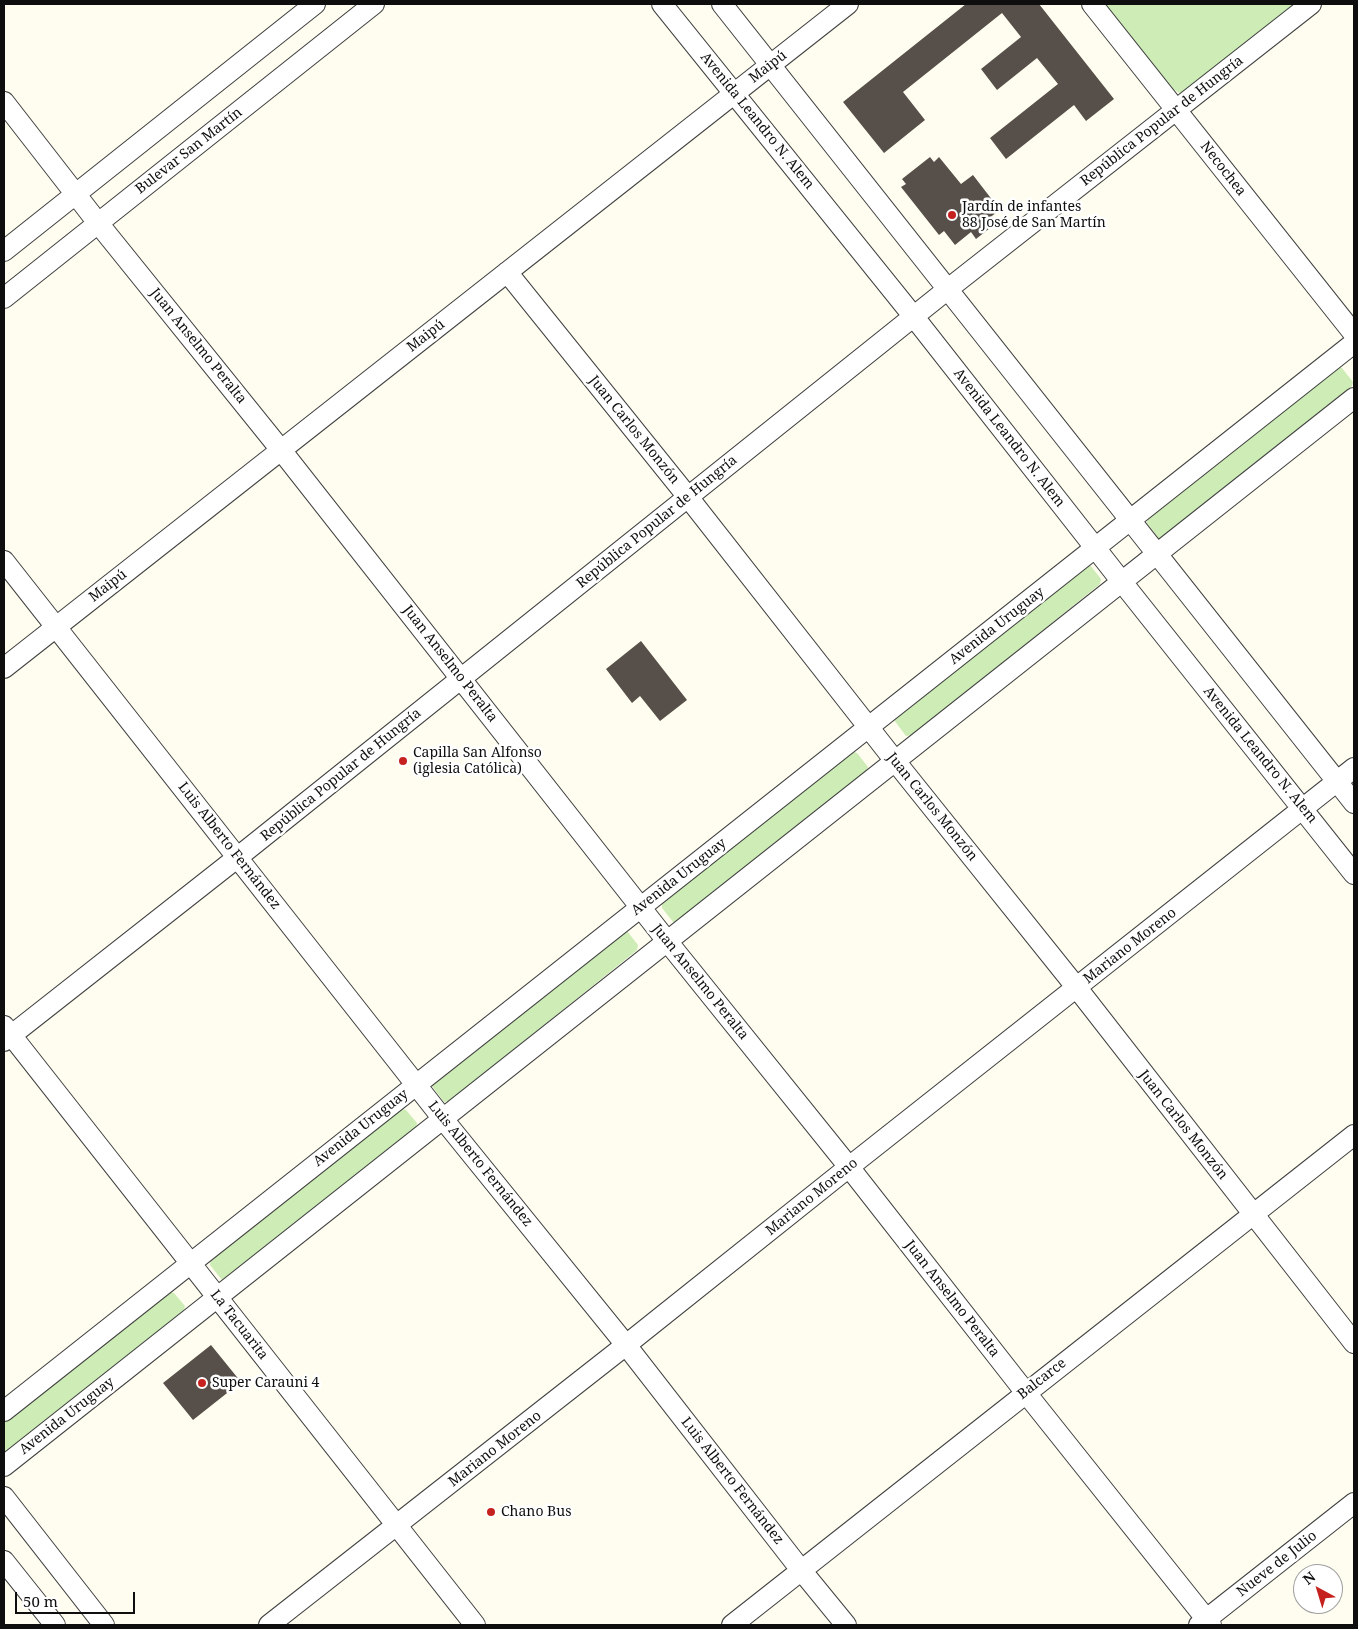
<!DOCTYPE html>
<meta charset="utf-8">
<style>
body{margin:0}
#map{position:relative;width:1358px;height:1629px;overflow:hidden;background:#fffdef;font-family:"Noto Serif",serif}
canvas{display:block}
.frame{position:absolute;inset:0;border:5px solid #0e0e0e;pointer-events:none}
.north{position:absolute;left:1293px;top:1564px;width:50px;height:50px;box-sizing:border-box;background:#fff;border:1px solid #9f9f9f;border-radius:50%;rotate:321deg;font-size:14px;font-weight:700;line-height:20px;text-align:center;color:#0e0e0e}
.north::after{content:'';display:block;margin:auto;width:18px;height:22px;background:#c5221f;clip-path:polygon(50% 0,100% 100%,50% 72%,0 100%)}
.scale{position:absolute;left:15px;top:1592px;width:120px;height:22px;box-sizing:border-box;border:2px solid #0e0e0e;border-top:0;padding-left:6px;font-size:15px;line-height:18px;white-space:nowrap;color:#0e0e0e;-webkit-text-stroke:4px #fff;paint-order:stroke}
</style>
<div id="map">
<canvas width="1358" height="1629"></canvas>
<div class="frame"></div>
<div class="north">N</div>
<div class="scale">50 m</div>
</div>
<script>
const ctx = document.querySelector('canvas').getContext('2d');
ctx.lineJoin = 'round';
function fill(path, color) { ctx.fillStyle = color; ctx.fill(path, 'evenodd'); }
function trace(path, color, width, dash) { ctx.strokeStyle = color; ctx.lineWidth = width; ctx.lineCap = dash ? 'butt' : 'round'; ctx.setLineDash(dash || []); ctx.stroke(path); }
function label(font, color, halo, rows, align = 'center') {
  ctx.font = font + ' "Noto Serif",serif'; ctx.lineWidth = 5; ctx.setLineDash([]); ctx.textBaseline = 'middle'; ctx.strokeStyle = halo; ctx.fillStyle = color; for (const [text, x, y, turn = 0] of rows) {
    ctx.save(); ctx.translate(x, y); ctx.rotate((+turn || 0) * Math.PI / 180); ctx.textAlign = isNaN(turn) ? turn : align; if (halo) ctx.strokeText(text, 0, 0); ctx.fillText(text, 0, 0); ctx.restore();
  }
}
const green = new Path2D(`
 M1105,4H1297L1181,94L1173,89Z
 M1336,366L1342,368L1353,382L1352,386L1165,538L1159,539L1147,523L1148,516Z
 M1083,564L1090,565L1101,579L1100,584L913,735L906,736L894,720L895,714Z
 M851,751L857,753L868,767L867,771L680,923H674L662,908V901Z
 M621,930L627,931L638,945L637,950L450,1101L444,1102L432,1086V1080Z
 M399,1108L406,1110L417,1123L416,1128L229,1280H222L210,1265L211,1258Z
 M167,1291L174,1293L185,1306L184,1310L4,1456V1421Z`);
const building = new Path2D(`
 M966,4H1039L1114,99L1086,121L1074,105L1006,159L990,138L1058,84L1037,58L997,90L981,69L1021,37L1002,13L903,92L925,120L884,153L843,102Z
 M930,157L934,162L939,157L961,184L973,175L1000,210L985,221L990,228L976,239L971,232L955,245L944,231L939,235L901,187L906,184L902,179Z
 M641,641L687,700L660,721L640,696L632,703L606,669Z
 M211,1345L241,1382L193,1420L163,1383Z`);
const minor = new Path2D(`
 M662,4L914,317L1122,582L1354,874
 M722,4L1354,803
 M1092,4L1354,334
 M4,102L98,223L281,450L667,941L849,1167L1026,1393L1211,1625
 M4,251L315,4
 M507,272L688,497L895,761L1077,988L1354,1343
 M4,298L374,4
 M4,561L443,1119L626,1345L801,1570L846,1625
 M4,668L848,4
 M4,1026L475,1625
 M4,1041L238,857L948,289L1311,4
 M4,1411L1354,343
 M4,1466L1354,398
 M4,1497L104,1625
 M4,1561L55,1625
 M269,1625L626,1345L849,1167L1354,768
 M732,1625L1354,1135
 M1199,1625L1354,1503`);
const markers = [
 [952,215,5,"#c5221f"],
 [403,761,5,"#c5221f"],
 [202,1383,5,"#c5221f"],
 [491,1512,5,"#c5221f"]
];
const streetNames = [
 ["Maipú",768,67,-38],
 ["Avenida Leandro N. Alem",757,121,51],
 ["República Popular de Hungría",1162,121,-38],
 ["Bulevar San Martín",189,151,-38],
 ["Necochea",1223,169,52],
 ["Maipú",426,336,-38],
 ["Juan Anselmo Peralta",198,346,51],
 ["Juan Carlos Monzón",634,430,51],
 ["Avenida Leandro N. Alem",1009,438,52],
 ["República Popular de Hungría",657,522,-39],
 ["Maipú",108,586,-38],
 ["Avenida Uruguay",997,626,-38],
 ["Juan Anselmo Peralta",450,664,52],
 ["Avenida Leandro N. Alem",1260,755,51],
 ["República Popular de Hungría",341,775,-39],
 ["Juan Carlos Monzón",932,807,51],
 ["Luis Alberto Fernández",229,846,52],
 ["Avenida Uruguay",679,877,-38],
 ["Mariano Moreno",1130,946,-38],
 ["Juan Anselmo Peralta",700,982,51],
 ["Juan Carlos Monzón",1183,1125,52],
 ["Avenida Uruguay",361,1128,-38],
 ["Luis Alberto Fernández",480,1164,51],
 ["Mariano Moreno",812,1197,-39],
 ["Juan Anselmo Peralta",952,1299,52],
 ["La Tacuarita",239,1325,52],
 ["Balcarce",1042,1379,-38],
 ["Avenida Uruguay",67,1416,-38],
 ["Mariano Moreno",495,1449,-38],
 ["Luis Alberto Fernández",732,1481,52],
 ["Nueve de Julio",1277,1564,-38]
];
const poiNames = [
 ["Jardín de infantes",962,207],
 ["88 José de San Martín",962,223],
 ["Capilla San Alfonso",413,753],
 ["(iglesia Católica)",413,769],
 ["Super Carauni 4",212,1383],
 ["Chano Bus",501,1512]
];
fill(green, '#ceecb6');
fill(building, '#57504a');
trace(minor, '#414141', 22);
trace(minor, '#fff', 20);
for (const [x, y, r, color] of markers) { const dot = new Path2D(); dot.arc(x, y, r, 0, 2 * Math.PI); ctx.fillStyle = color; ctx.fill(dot); trace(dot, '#fff', 2); }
label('14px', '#0e0e0e', '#fff', streetNames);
label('14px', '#0e0e0e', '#fff', poiNames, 'left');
</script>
